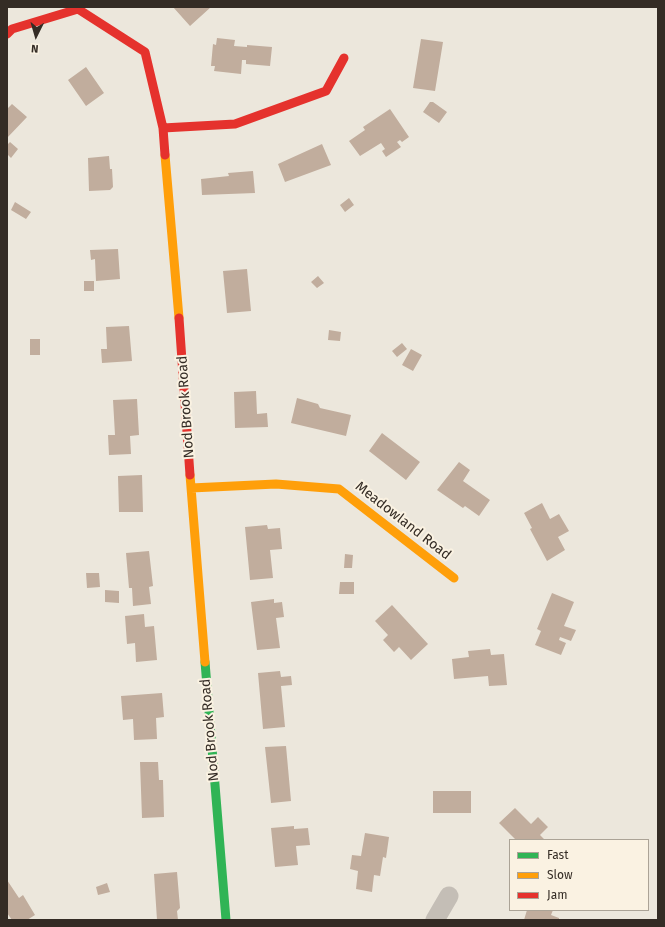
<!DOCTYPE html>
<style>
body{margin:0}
#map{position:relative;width:665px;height:927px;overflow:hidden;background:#ece7dc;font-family:"Fira Sans",sans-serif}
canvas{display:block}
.frame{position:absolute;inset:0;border:8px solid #342c25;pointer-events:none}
.legend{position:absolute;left:509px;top:839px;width:140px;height:72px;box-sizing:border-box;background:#faf2e2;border:1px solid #aba396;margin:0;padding:5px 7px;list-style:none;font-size:12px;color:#342c25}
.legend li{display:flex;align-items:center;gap:8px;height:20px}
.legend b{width:20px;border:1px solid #aba396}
.north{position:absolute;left:16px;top:16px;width:40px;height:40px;-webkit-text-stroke:3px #faf2e2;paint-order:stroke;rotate:185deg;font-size:11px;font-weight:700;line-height:16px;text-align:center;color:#342c25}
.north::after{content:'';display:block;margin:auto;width:14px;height:18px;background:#342c25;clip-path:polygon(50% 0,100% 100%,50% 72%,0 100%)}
</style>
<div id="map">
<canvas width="665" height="927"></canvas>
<div class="frame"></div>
<ul class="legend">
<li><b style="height:5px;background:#30b455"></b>Fast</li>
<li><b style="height:5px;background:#ff9f0a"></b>Slow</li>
<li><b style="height:5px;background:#e5322d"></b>Jam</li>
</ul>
<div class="north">N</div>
</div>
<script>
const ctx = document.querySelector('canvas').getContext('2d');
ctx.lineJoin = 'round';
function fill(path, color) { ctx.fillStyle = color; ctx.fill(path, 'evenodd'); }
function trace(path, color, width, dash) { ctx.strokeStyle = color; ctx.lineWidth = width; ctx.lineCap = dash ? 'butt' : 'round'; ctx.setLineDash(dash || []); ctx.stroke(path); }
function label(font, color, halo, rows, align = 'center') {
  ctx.font = font + ' "Fira Sans",sans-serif'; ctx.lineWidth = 4; ctx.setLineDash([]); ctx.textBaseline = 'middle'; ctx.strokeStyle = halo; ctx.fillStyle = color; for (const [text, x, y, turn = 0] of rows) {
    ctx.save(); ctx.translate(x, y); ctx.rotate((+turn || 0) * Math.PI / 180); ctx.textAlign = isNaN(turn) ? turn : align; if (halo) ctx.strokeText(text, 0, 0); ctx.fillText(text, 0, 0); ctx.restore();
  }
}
const building = new Path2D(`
 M173,7H211L190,26Z
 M217,38L235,40L234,46L247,47V45L272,47L270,66L246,64V60H242L241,74L214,71L215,66H211L213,44L216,45Z
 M421,39L443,42L435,91L413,88Z
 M86,67L104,93L86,106L68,80Z
 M430,102H433L447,112L439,123L423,112Z
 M12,104L27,117L7,138V109Z
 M390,109L409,137L402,142L400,140L397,142L401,147L386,157L382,151L385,149L381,143L360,156L349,141L365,130L363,127Z
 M10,142L18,149L11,158L7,154V145Z
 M322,144L331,165L285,182L278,164Z
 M109,156L110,169H112L113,187L110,190L89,191L88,158Z
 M253,171L255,193L202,195L201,179L229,176L228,173Z
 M349,198L354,205L345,212L340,205Z
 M15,202L31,212L26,219L11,210Z
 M118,249L120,279L96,281L95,259L91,260L90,250Z
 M247,269L251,311L227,313L223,271Z
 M318,276L324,283L317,288L311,282Z
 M84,281H94V291H84Z
 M129,326L132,361L102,363L101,349H107L106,327Z
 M329,330L341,332L340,341L328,340Z
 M30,339H40V355H30Z
 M402,343L407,349L397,357L392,351Z
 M411,349L422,355L413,371L402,365Z
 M256,391L257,414L267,413L268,427L235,428L234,392Z
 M297,398L318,404L320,408L351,415L346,436L291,423Z
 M137,399L139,435L130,436L131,454L109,455L108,435H115L113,400Z
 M382,433L420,462L406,480L369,451Z
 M459,462L470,470L463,481L490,500L479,516L465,506L463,508L437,490Z
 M142,475L143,512H119L118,476Z
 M542,503L550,519L559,514L569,531L558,537L565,550L547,561L530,529L532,528L524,513Z
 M267,525L268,529L280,528L282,549L270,550L273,578L250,580L245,527Z
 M149,551L153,586L149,587L151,604L133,606L132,588H129L126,553Z
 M345,554L353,555L352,568H344Z
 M86,573H99L100,587L87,588Z
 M340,582H354V594H339Z
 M105,590L119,591V603L105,602Z
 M552,593L574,602L564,626L576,630L571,641L560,637L559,640L566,643L561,655L535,645L541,631L537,629Z
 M274,599V603L282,602L284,617L276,618L280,648L257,650L251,602Z
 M392,605L428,644L411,660L399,647L394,652L383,640L388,635L375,621Z
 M144,614L145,627L154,626L157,660L136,662L135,643L127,644L125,616Z
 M490,649L491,655L504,654L507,685L489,686L488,676L454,679L452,659L469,657L468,651Z
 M280,671L281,677L291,676L292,685L281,686L285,727L263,729L258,673Z
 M162,693L164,717L156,718L157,739L134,740L133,719L123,720L121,696Z
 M286,746L291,801L271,803L265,747Z
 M140,762H158L159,780H163L164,817L142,818Z
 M433,791H471V813H433Z
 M515,808L531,824L538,817L548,827L540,835L545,840H516L499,823Z
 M294,826V829L308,828L310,845L296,846L298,865L275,867L271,828Z
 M365,833L389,837L386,858L383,857L380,876L374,875L372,892L356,889L358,871L350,869L352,855L361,856Z
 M177,872L180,908L177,911L178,920H157L154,874Z
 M7,880L19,898L23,895L35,915L27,920H12L7,913Z
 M107,883L110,892L98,895L96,887Z
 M527,910H553L551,915L559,918V920H524Z`);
const street = new Path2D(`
 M435,920L449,896`);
const fast = new Path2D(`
 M205,662L226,920`);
const slow = new Path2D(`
 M165,155L179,318
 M190,475L205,662
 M191,488L276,484L339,489L454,578`);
const jam = new Path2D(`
 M7,34L12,29L78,9L145,52L163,128L165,155
 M163,128L235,124L326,91L344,58
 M179,318L190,475`);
const streetNames = [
 ["Nod Brook Road",186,407,-94],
 ["Meadowland Road",403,521,38],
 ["Nod Brook Road",210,730,-95]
];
fill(building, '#c1ad9d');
trace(street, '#c4beb6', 19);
trace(fast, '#30b455', 9);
trace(slow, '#ff9f0a', 9);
trace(jam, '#e5322d', 9);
label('14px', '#342c25', '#faf2e2', streetNames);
</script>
